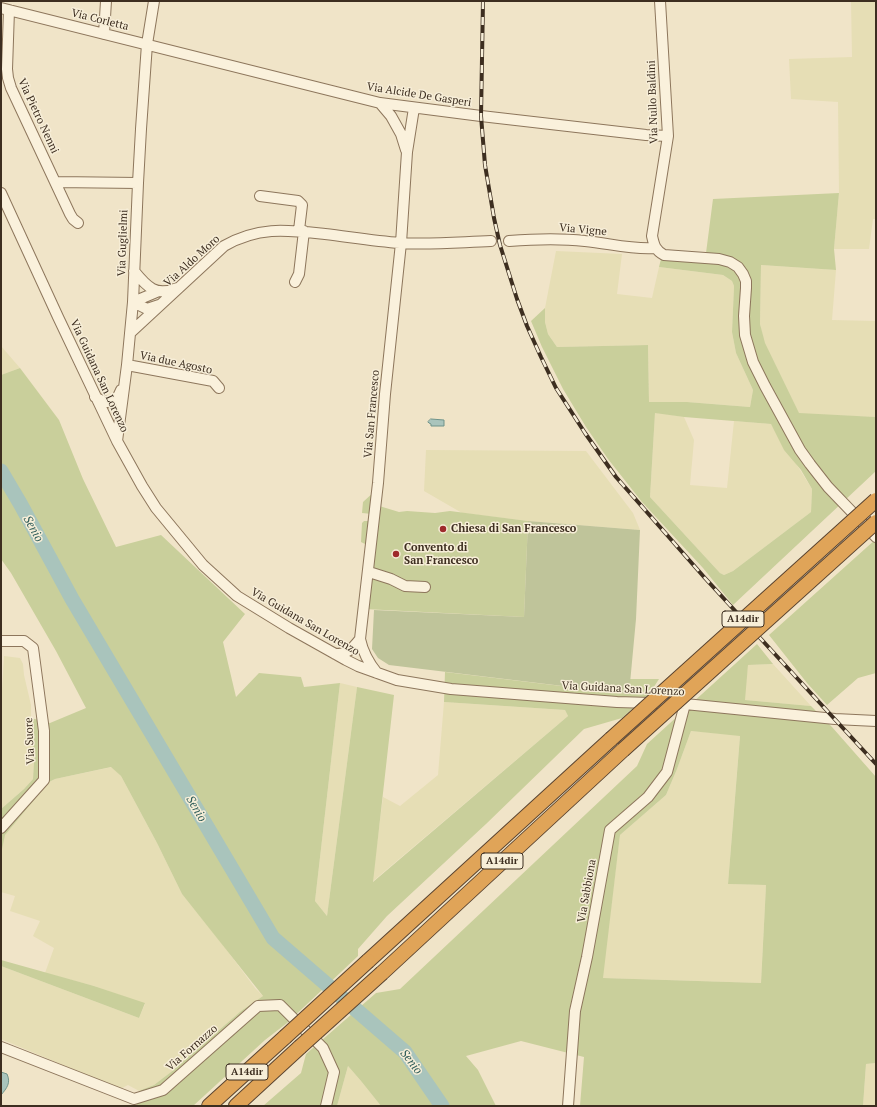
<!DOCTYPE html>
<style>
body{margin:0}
#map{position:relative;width:877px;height:1107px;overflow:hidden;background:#f0e4c8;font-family:"PT Serif",serif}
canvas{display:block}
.frame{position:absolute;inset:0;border:2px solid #3d2e20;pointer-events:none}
</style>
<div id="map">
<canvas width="877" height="1107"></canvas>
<div class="frame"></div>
</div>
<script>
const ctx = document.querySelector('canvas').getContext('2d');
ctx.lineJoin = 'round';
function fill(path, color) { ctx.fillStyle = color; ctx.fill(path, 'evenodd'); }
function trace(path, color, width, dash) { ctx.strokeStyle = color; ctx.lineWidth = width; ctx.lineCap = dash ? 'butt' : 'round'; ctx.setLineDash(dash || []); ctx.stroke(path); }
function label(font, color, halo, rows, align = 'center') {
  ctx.font = font + ' "PT Serif",serif'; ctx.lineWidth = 3; ctx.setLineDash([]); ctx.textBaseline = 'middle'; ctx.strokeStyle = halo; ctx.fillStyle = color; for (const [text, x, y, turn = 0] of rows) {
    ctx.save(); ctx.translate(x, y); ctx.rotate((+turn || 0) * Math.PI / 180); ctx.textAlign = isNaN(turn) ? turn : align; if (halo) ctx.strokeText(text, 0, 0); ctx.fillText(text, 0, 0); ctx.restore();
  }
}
const farmland = new Path2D(`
 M851,1H876V219H873L869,249H834L839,193L838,102L791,99L789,59L852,57Z
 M556,251L622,254L617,294L652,298L659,267L723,275L732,281L734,286L732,332L736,353L753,390L750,407L687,402H649L648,345L557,347L548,334L545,322V308Z
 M761,265L836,270L832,320L876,321V417L799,414L764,343L760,324Z
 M1,346L20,368L1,375Z
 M655,412L684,417L694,440L690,485L727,488L734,421L771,424L812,489L811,512L733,571L724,575L720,573L650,497Z
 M426,450L586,451L633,513L640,530L528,521L462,513L424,491Z
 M4,656L20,658L23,664L24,675L31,705V731L34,761L33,779L24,789L1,809V707Z
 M773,664L811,706L744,700L748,665Z
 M340,683L357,687L327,916L315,901Z
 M444,702L565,710L568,716L372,882L383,797L400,806L438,775Z
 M691,731L740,735L728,884L766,885L761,983L602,978L620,835L666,795L677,769Z
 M112,767L121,776L157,843L182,894L220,941L255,988L263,996L241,1011L171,1072L154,1085L141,1090V1092L128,1085L120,1089L1,1039V966L139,1018L145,1004L94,986L45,973L54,948L33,936L40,921L10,911L15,896L1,892V854L4,835L49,782L55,779Z
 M876,1063V1106H863L866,1064Z
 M348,1066L361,1081L381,1106H337Z`);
const green = new Path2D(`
 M839,193L834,249L836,270L761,265L760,324L765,343L799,413L876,417V471L733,605L703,568L642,502L608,459L586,427L563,389L542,347L531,321L545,308V322L548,334L557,347L648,345L649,402H687L750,407L753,390L736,353L732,332L734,286L732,281L723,275L659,267L663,251L706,253L713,199ZM655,413L684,417L771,424L784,450L801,470L812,489L811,512L733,571L724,575L720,573L650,497Z
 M20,368L59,420L83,479L116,547L161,535L245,614L223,642L236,697L259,673L301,677L304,687L340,683L315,901L327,916L357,687L394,695L373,882L568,716L565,710L444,702L445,672L628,694L630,679H659L650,693L622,718L584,729L486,824L387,916L358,949V956L287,1023L265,1040L193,1106H136L141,1090L154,1085L171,1072L241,1011L263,996L182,894L157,843L121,776L111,767L55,779L49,782L5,835L1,854V809L24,789L33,779L34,761L31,731V718L50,723L86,708L56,651L11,573L1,559V375Z
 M375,491L372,514L362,513L363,502Z
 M376,505L399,512L407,511L435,513L450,511L528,521L524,617L364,609Z
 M364,521H368L370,524L369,542L365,544L361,542L362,523Z
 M876,539V673L858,678L827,705L807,683L769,635Z
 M757,644L773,664L748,665L745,700L811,706L832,727L876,777V1063L866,1064L863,1106H580L584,1057L521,1041L466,1056L478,1070L496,1106H381L361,1081L348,1066L337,1106H263L301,1073L306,1054L376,993L400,989L637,766L647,744ZM691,731L740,736L728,884L766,885L761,983L603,978L620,835L666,795L677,769Z
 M1,960L94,986L145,1003L139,1018L1,966Z`);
const cemetery = new Path2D(`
 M528,521L640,530L636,619L629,694L389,665L378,658L372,649L374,610L524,617Z`);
const water = new Path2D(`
 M431,419L444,420V426H431V424L429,423L428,422Z
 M1,1072L7,1074C11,1083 7,1088 1,1095Z`);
const river = new Path2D(`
 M1,471L21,505L72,599L273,938L405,1052L442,1106`);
const minor = new Path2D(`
 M660,1L668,136L652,236C654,245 655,250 664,255L719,259L730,262L738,267L743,274L746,281V288L744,316L745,335L753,362L765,386L800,450L810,464L828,487L876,537
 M1,8L380,103L481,116L646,135L668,136
 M9,10L7,69L8,78L11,88L70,214L73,219L78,223
 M104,34L106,1
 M380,103L391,116L401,134L406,150
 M56,182L138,183
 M1,193L58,317L117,441L142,486L156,508L203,565L237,596L289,628L346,660L358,666L397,680L451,689L617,702L685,704L835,719L876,721
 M260,196L298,201L302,205L299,230
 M509,241C534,239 559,238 585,241C608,243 632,250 655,248
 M134,271C147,287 156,297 177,288
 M295,282L299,274L304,231
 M133,302L147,309L159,305
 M133,302L159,291
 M130,333L224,246C259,226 287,230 325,234C350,237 375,241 400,243C430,245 461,242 491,241
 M127,365L213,381L219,388
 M95,397C109,405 115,405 121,390
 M117,441L127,365L133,302L138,183L141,129L147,44L154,1
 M369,572L391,579L405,586L425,587
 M1,641H24L33,648L44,731V780L1,828
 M335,654C348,654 352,649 360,639
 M377,673C368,662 363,653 360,639L378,483L385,394L401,243L407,152L414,108
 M1,1047L134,1099L163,1090L258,1006L280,1005L323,1048L334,1072L326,1106
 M568,1106L575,1011L587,957L610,830L648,797L667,772L685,704`);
const highway = new Path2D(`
 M368,961L611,739
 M382,973L623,750
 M209,1106L285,1037
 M236,1106L300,1047`);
const rail = new Path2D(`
 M483,1L481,116L485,165L494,218L500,245L517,299L527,326L541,357L556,388L585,433L616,477L704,577L876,764`);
const highwayBridge = new Path2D(`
 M611,739L876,500
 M623,750L876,522
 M285,1037L368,961
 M300,1047L382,973`);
const markers = [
 [443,529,4,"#9e2a2b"],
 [396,554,4,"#9e2a2b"]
];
const shields = [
 [743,619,42],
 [502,861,42],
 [247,1072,42]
];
const shieldNames = [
 ["A14dir",743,619],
 ["A14dir",502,861],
 ["A14dir",247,1072]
];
const streetNames = [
 ["Via Corletta",100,20,14],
 ["Via Alcide De Gasperi",419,95,9],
 ["Via Nullo Baldini",653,102,-92],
 ["Via Pietro Nenni",38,116,65],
 ["Via Vigne",583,230,5],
 ["Via Guglielmi",123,243,-88],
 ["Via Aldo Moro",192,261,-42],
 ["Via due Agosto",176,363,12],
 ["Via Guidana San Lorenzo",99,376,65],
 ["Via San Francesco",372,414,-85],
 ["Via Guidana San Lorenzo",305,622,30],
 ["Via Guidana San Lorenzo",623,689,3],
 ["Via Suore",30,741,-93],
 ["Via Sabbiona",587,891,-80],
 ["Via Fornazzo",192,1048,-41]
];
const poiNames = [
 ["Chiesa di San Francesco",451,529],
 ["Convento di",404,548],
 ["San Francesco",404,561]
];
const waterNames = [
 ["Senio",33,529,61],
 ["Senio",196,809,59],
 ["Senio",411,1062,52]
];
fill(farmland, '#e6deb5');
fill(green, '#c9cf9b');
fill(cemetery, '#bfc49a');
fill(water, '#a9c4bc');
trace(water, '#6f938a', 1);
trace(river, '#a9c4bc', 15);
trace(minor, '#8d765c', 12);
trace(highway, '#5b4430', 16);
trace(minor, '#faf1dc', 10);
trace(highway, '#e0a458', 14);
trace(rail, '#3d2e20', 4);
trace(rail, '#f7eed8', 2.5, [8]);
trace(highwayBridge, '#5b4430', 16, []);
trace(highwayBridge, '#e0a458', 14);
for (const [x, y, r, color] of markers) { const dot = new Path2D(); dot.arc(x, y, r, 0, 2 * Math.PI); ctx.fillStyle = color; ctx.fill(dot); trace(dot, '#f7eed8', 1.5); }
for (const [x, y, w] of shields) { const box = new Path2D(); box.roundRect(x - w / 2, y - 8, w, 16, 3); ctx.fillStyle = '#f7eed8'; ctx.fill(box); trace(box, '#3d2e20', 1); }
label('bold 10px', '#3d2e20', null, shieldNames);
label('11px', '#3d2e20', '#f7eed8', streetNames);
label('bold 11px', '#3d2e20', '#f7eed8', poiNames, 'left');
label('italic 12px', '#2f5d5a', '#f7eed8', waterNames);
</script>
